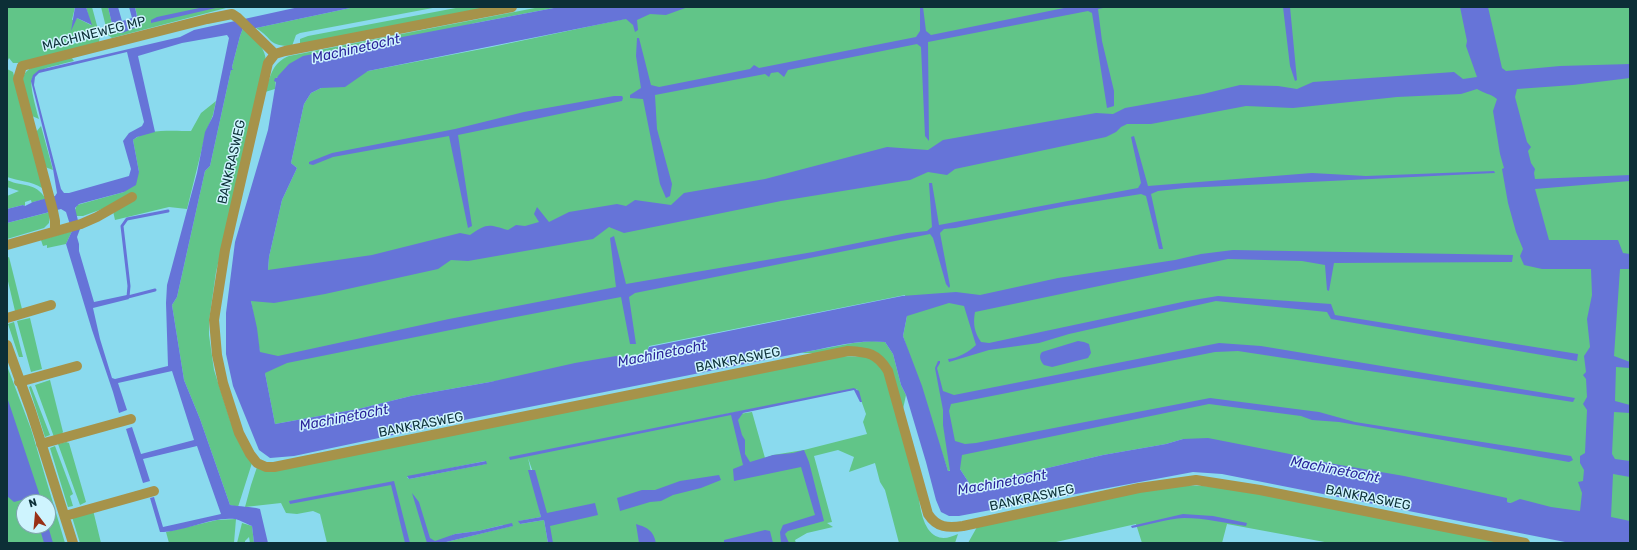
<!DOCTYPE html>
<style>
body{margin:0}
#map{position:relative;width:1637px;height:550px;overflow:hidden;background:#8adaee;font-family:Rubik,sans-serif}
canvas{display:block}
.frame{position:absolute;inset:0;border:8px solid #0c2f37;pointer-events:none}
.north{position:absolute;left:16px;top:494px;width:40px;height:40px;box-sizing:border-box;background:#cef4fe;border:1px solid #80a5ae;border-radius:50%;rotate:344deg;font-size:11px;font-weight:700;line-height:16px;text-align:center;color:#0c2f37}
.north::after{content:'';display:block;margin:auto;width:14px;height:18px;background:#993116;clip-path:polygon(50% 0,100% 100%,50% 72%,0 100%)}
</style>
<div id="map">
<canvas width="1637" height="550"></canvas>
<div class="frame"></div>
<div class="north">N</div>
</div>
<script>
const ctx = document.querySelector('canvas').getContext('2d');
ctx.lineJoin = 'round';
function fill(path, color) { ctx.fillStyle = color; ctx.fill(path, 'evenodd'); }
function trace(path, color, width, dash) { ctx.strokeStyle = color; ctx.lineWidth = width; ctx.lineCap = dash ? 'butt' : 'round'; ctx.setLineDash(dash || []); ctx.stroke(path); }
function label(font, color, halo, rows, align = 'center') {
  ctx.font = font + ' Rubik,sans-serif'; ctx.lineWidth = 3; ctx.setLineDash([]); ctx.textBaseline = 'middle'; ctx.strokeStyle = halo; ctx.fillStyle = color; for (const [text, x, y, turn = 0] of rows) {
    ctx.save(); ctx.translate(x, y); ctx.rotate((+turn || 0) * Math.PI / 180); ctx.textAlign = isNaN(turn) ? turn : align; if (halo) ctx.strokeText(text, 0, 0); ctx.fillText(text, 0, 0); ctx.restore();
  }
}
const green = new Path2D(`
 M7,7H75L72,20L77,18L91,25L86,7H92L99,33L72,40L70,45L100,35L99,42L19,63H13L9,58L7,62Z
 M101,7H108L114,32L139,23L135,7H226V8L112,38L108,35Z
 M355,7H438L300,33L296,35L292,46C267,46 274,39 256,28Z
 M461,7H497L300,45V39L308,36Z
 M540,7H559L475,23L276,78L275,89L265,92C271,75 272,63 289,56Z
 M681,7H1630V522L1511,503L1323,462L1312,464L1300,456L1183,439L1166,444L1103,455L971,486L960,469L948,471L903,336L907,316L905,295L649,346L646,354L636,359L490,382L411,396L358,409L275,424L261,353H260L251,301L268,270L269,257L282,200L297,168L291,163L304,104L311,93L321,88L368,71L492,47Z
 M243,28C254,38 265,46 266,61L216,272L209,321V335L214,370L231,423L252,463L238,507L230,505L200,419L184,380L172,305L177,297L205,171L210,166L231,70H233L232,67L240,36Z
 M71,57L74,61C26,73 26,69 39,119L32,116C30,108 22,86 23,79C24,63 59,60 71,57Z
 M7,69L13,72L44,188H42C32,181 18,181 7,177Z
 M216,101L213,115L206,132L187,209L169,207L115,220L113,211L116,204L83,216H76L75,210L77,205L124,192L139,172L133,140C146,128 175,131 191,131L201,113Z
 M41,126L53,170L45,167L36,132Z
 M7,180C25,188 34,181 46,199L33,202L32,204L31,200L25,202V206L23,205L7,209V196L19,191L7,187Z
 M50,212L49,223L44,228L7,239V223Z
 M72,231L66,244L47,248V245L43,246L41,240Z
 M9,257L22,309L15,311L7,277V258Z
 M30,318L42,369L31,372L17,321Z
 M14,322L23,357H19L8,324Z
 M872,341L885,342L893,354L901,385L906,395L903,409L877,353H800L853,343Z
 M837,356L869,357L878,363L887,377C896,411 907,444 916,478C919,494 919,515 928,529C937,541 947,539 958,534L955,543H899L885,490L880,482L875,463L849,472L854,457L838,450L814,456L832,522L827,523L833,527L807,533L795,540L796,543H549L539,490L528,458L541,517L519,521L520,524L544,520L548,543H442L512,526L503,525L478,531L455,534L436,543H327L320,514L313,511L297,514L286,513L281,503L245,507L251,485L257,467ZM857,389L866,414L863,422L867,434L804,450L773,455L765,458L752,412C741,414 732,414 721,415ZM485,461L486,464L409,479L407,477Z
 M7,366L31,429L65,543H7ZM24,502H48V526H24Z
 M50,380L63,432L61,435L54,437L35,385Z
 M31,386L50,435L45,437L29,387Z
 M66,442L69,443L86,502L80,505L58,444Z
 M55,446L73,494L70,496L73,506L68,507L50,448Z
 M1183,485L1222,487L1511,543H1330L1227,524L1222,543H1142L1136,524L1056,542L968,543L977,527L1128,494Z
 M93,510L101,543H80L72,517Z
 M236,519L234,543H169L166,532L217,520Z
 M242,523L252,526L254,543H250L249,537L245,541V543H237Z`);
const water = new Path2D(`
 M75,7H86L92,25L77,18L71,31Z
 M108,7H118L122,21L132,18L129,7H135L139,26L122,33L114,32Z
 M204,7H220L151,23V20L157,17Z
 M299,7H355L256,28H243L240,36L232,67L233,70H231L210,166L205,171L177,297L172,305L184,380L200,419L230,505C240,507 250,506 260,509L268,543H254L252,526C247,524 240,520 235,519C213,516 183,532 160,532L150,498L154,497L163,527L221,514L197,446L143,459L150,481L143,483L126,429L132,427L141,454L194,440L172,371L118,383L127,410L119,413L113,392L92,330L66,244L72,231L66,212L61,209L7,223V209L23,205L25,206L33,202L55,196L57,193L53,169L31,81L33,75L39,70L180,37L194,30ZM227,35L229,38L213,116L205,132L197,173L167,285L166,303L168,366L115,379L112,378L100,339L93,308L129,299L127,295L94,302L79,251V244L77,237L80,229L75,208L79,204L124,192L136,185L139,172L133,140L137,137L155,132L138,56L182,43ZM127,52L144,122L142,126L129,133L123,141L131,169L129,176L69,193H64L61,189L34,85L35,77L39,73Z
 M559,7H688L666,15L650,14L637,20L638,30L635,32L633,25L626,19L368,71L345,87L321,88L311,93L304,104L291,163L297,168L282,200L269,257L268,270L372,255L460,233L470,235C487,223 488,224 508,230L516,225L525,226L539,222L534,214L537,207L549,222L569,212L617,204L626,206L635,200L671,205L684,193L765,179L887,147L928,150L943,140L1096,113L1113,114L1125,108L1203,94L1240,85L1278,86L1297,89L1313,82L1454,72L1463,79L1477,77L1466,46L1467,41L1460,7H1488L1502,68L1506,71L1560,66L1630,64V78L1573,85L1517,89L1515,97L1527,142L1531,147L1528,151L1531,163L1535,169L1534,173L1535,179L1630,175V181L1535,189L1549,240H1618L1623,253L1630,254V269H1620L1614,356L1630,362V368L1616,367L1615,401L1630,405V413L1614,412L1612,454L1615,459L1630,461V477L1613,474L1611,517L1630,521V543H1570L1222,474L1193,472L959,516H949L941,512L936,500L926,462L906,395L901,385L893,354L885,342C856,339 828,348 800,353L459,421L294,456L270,458L259,450L233,386L226,354V313L235,242L268,130L276,82L274,81L275,78H277L278,76L289,64L303,56ZM1477,89C1485,94 1489,93 1497,99L1493,111L1500,154L1504,168L1502,169L1508,203L1516,232L1523,249L1520,256L1524,265L1542,269H1591L1592,295L1587,319L1590,347L1584,356L1586,372L1583,375L1586,379L1587,397L1583,404L1587,410L1585,453L1580,456V463L1584,470L1583,481L1578,482L1582,493L1580,511L1551,507L1520,499L1511,503L1507,502V498L1404,476L1323,462L1312,464L1300,456L1208,438L1183,439L1166,444L1103,455L971,486L960,469L962,455L1209,404L1301,416L1312,420L1339,422L1569,462L1573,460L1571,456L1355,422L1319,412L1210,398L976,443L965,444L955,441L949,411L951,404L1215,352L1238,351L1573,402L1575,398L1261,346L1219,343L954,395L943,391L937,368L940,363V361H938L935,368L943,410V425L950,471H948L922,386L903,336L907,316L949,303L964,306L976,345C969,352 958,358 948,359L949,362L989,350L1039,343L1069,334L1216,301L1327,312L1331,319L1577,361L1578,354L1335,315L1331,304L1218,296L1187,301L989,343L981,342C974,332 973,323 975,312L1228,259L1302,261L1325,265L1327,290L1329,291L1334,263L1512,262L1513,255L1233,250L1201,254L1175,260L1058,278L980,295L956,292L902,296L649,347L646,354L636,359L616,356L575,363L490,382L411,396L358,409L275,424L265,373L287,363L500,320L621,297L630,344H636L629,297L635,293L930,234L933,238L946,284L949,288L950,286L940,233L944,229L955,228L1066,206L1141,194L1146,196L1159,249H1163L1151,194L1158,191L1185,188L1495,173L1494,171L1366,176L1312,173L1148,186L1134,136L1131,137L1141,183L1138,188L939,225L932,183H929L932,227L927,231L907,233L813,252L626,284L614,236L610,238L616,287L449,319L278,356L260,352L257,328L251,301L274,303L325,294L438,269L451,260L468,261L593,239L609,227L624,233L781,201L910,180L928,172L947,175L955,169L1106,137L1116,132L1121,127L1127,124H1151L1246,106L1293,108L1397,97L1461,94Z
 M920,7H923L926,31L931,35L1069,7H1108L1098,9L1102,41L1114,91V106L1107,108L1092,13L1088,11L928,42L929,141L925,136L921,47L917,44L788,70L784,77L778,72L771,73L769,77L765,74L655,95L657,129L672,184L670,196L666,198L660,184L643,99L630,98V95L641,88L636,56L637,38H639L651,85L659,87L750,69L754,65L759,68L916,37L920,31Z
 M1283,7H1290L1297,80L1295,81L1290,66Z
 M614,96H622L623,98L622,101L458,135L472,226L468,228L449,136L333,157L313,165L309,164V162L332,153L455,129L524,112Z
 M1078,341L1084,342L1089,344L1091,353L1088,358L1052,367L1044,365C1041,362 1038,356 1042,352Z
 M854,388L859,391L862,402H860L854,390L743,413L738,420L742,435L745,440V454L750,462L773,455L793,453L804,450L809,462L824,521L788,531L785,534L789,543H781L780,532L783,525L815,515L801,467L734,481L733,469L743,465L731,415L510,460L509,457Z
 M7,397L42,502H33L32,497L14,502L7,496Z
 M486,461L487,464L409,479L407,476Z
 M528,470H535L547,513L595,503L598,515L550,526L553,543H548L544,520L520,524L518,521L541,517Z
 M719,475L721,480L701,488L673,495L661,501L650,502L620,511L617,498L642,490H655L680,481Z
 M394,481L410,543H405L391,485L290,504L289,501Z
 M412,493L419,502L430,538L435,541L455,534L478,531L512,523L513,526L442,543H427Z
 M1183,514L1213,516L1247,523L1246,526C1225,523 1205,518 1184,518C1167,519 1148,525 1132,528L1131,526Z
 M636,524C648,528 653,530 656,543H639Z
 M39,526H48L53,543H44Z
 M765,530L770,531L773,543H724V540Z`);
const stream = new Path2D(`
 M155,290L128,297L129,286L122,226L127,219L168,211`);
const minor = new Path2D(`
 M512,7L285,51L275,54L268,63L225,250L214,320L217,355L223,383L239,433L250,454L257,463L266,467H274L848,351C868,352 877,353 888,371L928,514C937,528 948,528 963,526L1139,488L1196,480L1260,490L1525,543
 M55,230V221L53,211L18,79L22,66L207,19L232,14L238,18L275,54
 M7,245L81,224L97,217L132,197
 M7,318L51,305
 M7,345L31,411L73,543
 M19,382L77,366
 M41,444L131,419
 M65,516L154,491`);
const streetNames = [
 ["MACHINEWEG MP",94,34,-14],
 ["BANKRASWEG",232,162,-77],
 ["BANKRASWEG",738,360,-11],
 ["BANKRASWEG",421,425,-11],
 ["BANKRASWEG",1032,498,-12],
 ["BANKRASWEG",1368,498,11]
];
const waterNames = [
 ["Machinetocht",356,49,-13],
 ["Machinetocht",662,354,-11],
 ["Machinetocht",344,418,-11],
 ["Machinetocht",1335,470,11],
 ["Machinetocht",1002,483,-10]
];
fill(green, '#61c588');
fill(water, '#6674d8');
trace(stream, '#6674d8', 3);
trace(minor, '#a6934a', 10);
label('13px', '#0c2f37', '#cef4fe', streetNames);
label('italic 14px', '#2b249b', '#cef4fe', waterNames);
</script>
